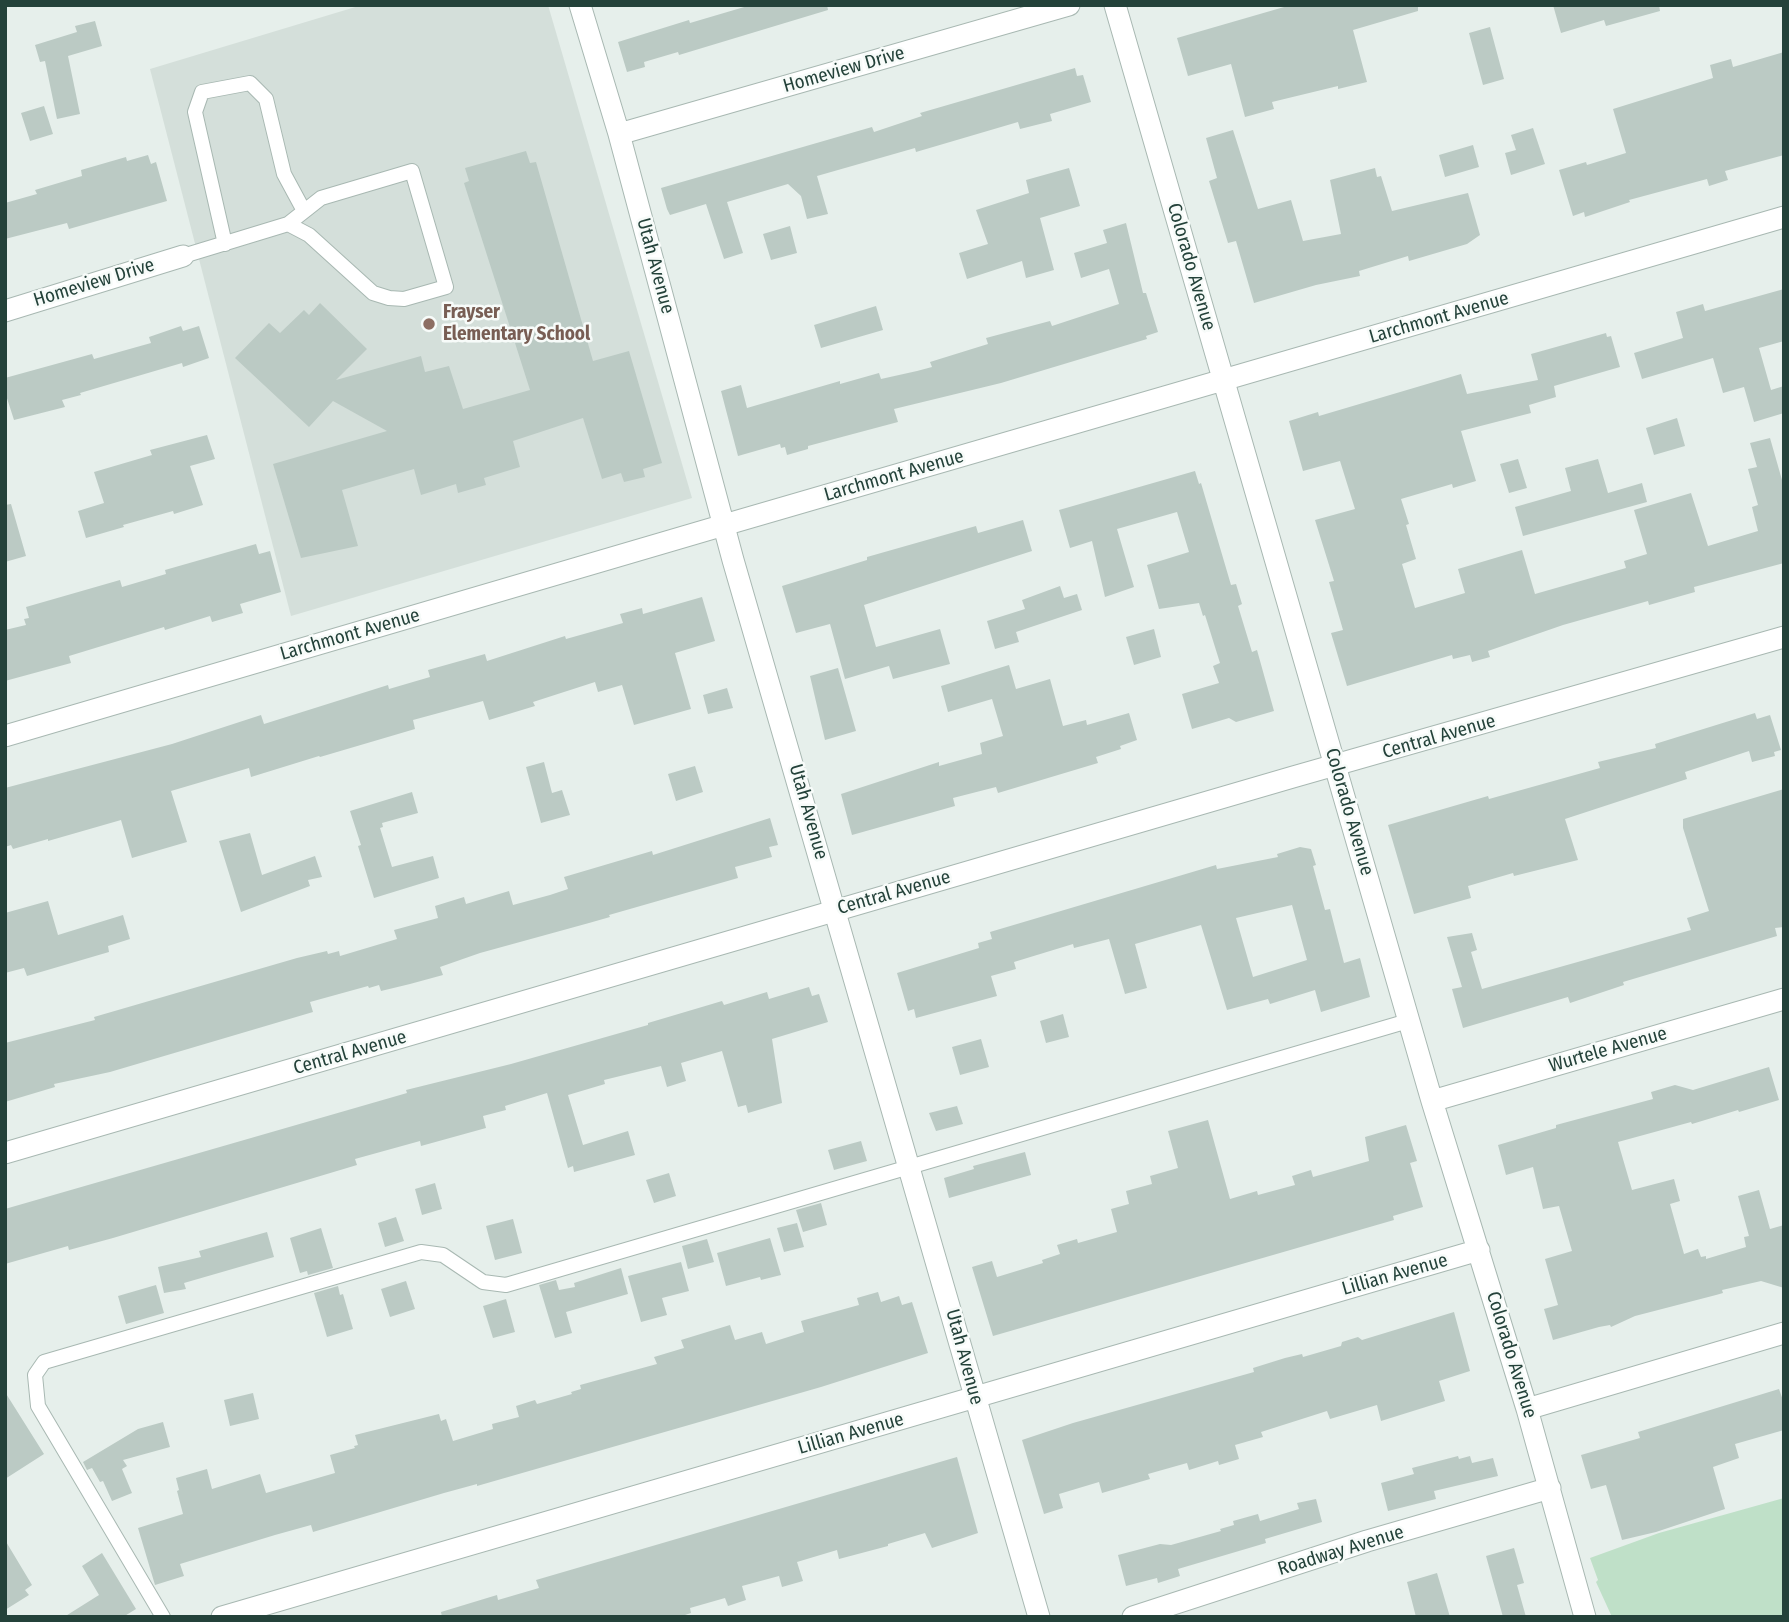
<!DOCTYPE html>
<style>
body{margin:0}
#map{position:relative;width:1789px;height:1622px;overflow:hidden;background:#e6efeb;font-family:"Fira Sans Condensed",sans-serif}
canvas{display:block}
.frame{position:absolute;inset:0;border:7px solid #24423a;pointer-events:none}
</style>
<div id="map">
<canvas width="1789" height="1622"></canvas>
<div class="frame"></div>
</div>
<script>
const ctx = document.querySelector('canvas').getContext('2d');
ctx.lineJoin = 'round';
function fill(path, color) { ctx.fillStyle = color; ctx.fill(path, 'evenodd'); }
function trace(path, color, width, dash) { ctx.strokeStyle = color; ctx.lineWidth = width; ctx.lineCap = dash ? 'butt' : 'round'; ctx.setLineDash(dash || []); ctx.stroke(path); }
function label(font, color, halo, rows, align = 'center') {
  ctx.font = font + ' "Fira Sans Condensed",sans-serif'; ctx.lineWidth = 5; ctx.setLineDash([]); ctx.textBaseline = 'middle'; ctx.strokeStyle = halo; ctx.fillStyle = color; for (const [text, x, y, turn = 0] of rows) {
    ctx.save(); ctx.translate(x, y); ctx.rotate((+turn || 0) * Math.PI / 180); ctx.textAlign = isNaN(turn) ? turn : align; if (halo) ctx.strokeText(text, 0, 0); ctx.fillText(text, 0, 0); ctx.restore();
  }
}
const built = new Path2D(`
 M362,5H548L692,498L291,616L150,69Z`);
const green = new Path2D(`
 M1784,1498V1617H1612L1596,1582L1598,1580L1590,1558L1659,1533Z`);
const building = new Path2D(`
 M751,5H827L828,10L679,55L678,52L644,62L645,67L627,72L618,42L689,20L690,23Z
 M1291,5H1418V11L1353,30L1367,82L1338,89V86L1272,102L1274,109L1245,117L1231,64L1188,76L1177,38Z
 M1553,5H1659L1660,11L1606,26L1604,20L1561,33Z
 M95,21L102,46L68,56L80,114L57,119L45,61L40,62L35,45L77,32L75,26Z
 M1490,27L1504,79L1483,85L1469,33Z
 M1784,52V155L1725,171L1728,180L1709,186L1707,179L1629,200L1630,202L1585,217L1584,212L1573,216L1559,170L1586,162L1587,165L1626,153L1613,109L1713,78L1710,65L1731,59L1733,67Z
 M1075,68L1077,76L1083,75L1091,102L1050,114L1052,121L1020,129L1018,122L916,152L915,148L817,176L828,214L807,219L801,196L788,184L727,202L743,253L724,259L706,204L670,215L667,209L661,188L872,127L874,132L922,116L920,113Z
 M44,106L53,134L30,141L21,113Z
 M1533,128L1545,164L1511,175L1505,153L1516,150L1511,135Z
 M1233,130L1258,209L1291,200L1303,241L1341,234L1330,180L1375,168L1377,177L1381,176L1392,211L1468,193L1480,235L1467,244L1409,261L1408,256L1359,271L1360,276L1316,285L1254,303L1236,241L1228,243L1209,181L1217,178L1206,138Z
 M1473,145L1479,167L1445,177L1439,155Z
 M526,151L530,163L536,162L593,361L629,351L662,463L643,469L645,477L624,482L621,473L602,479L583,418L513,441L520,467L484,478L486,485L458,493L456,484L421,495L414,469L342,490L358,546L301,558L273,464L387,431L333,401L309,427L235,358L269,323L280,333L304,310L309,315L320,303L367,349L336,380L421,356L425,372L449,366L463,409L530,390L464,183L469,181L465,168Z
 M148,155L151,164L156,162L167,201L69,229L67,223L5,239V203L37,194L35,190L82,176L81,170L126,157L127,161Z
 M1069,168L1080,206L1040,218L1054,270L1026,278L1022,261L967,279L959,253L988,244L976,210L1029,193L1026,180Z
 M1126,223L1143,293H1146L1158,332L1146,336L1147,339L1001,383L894,409L898,422L808,446V449L787,455L785,447L781,448L780,444L738,456L721,391L741,385L747,408L840,381V384L879,373L881,379L917,371L932,367L930,362L988,344L986,338L1050,321L1052,326L1119,304L1109,269L1081,278L1074,253L1107,243L1103,230Z
 M790,226L797,253L771,260L763,234Z
 M1784,289V341L1759,348L1771,390L1784,386V413L1754,422L1744,387L1723,393L1713,358L1642,379L1634,353L1683,338L1676,312L1703,304L1705,311Z
 M876,306L883,330L821,348L814,325Z
 M181,326L183,331L199,326L209,358L183,367L182,363L80,393L81,395L62,400L65,407L14,420L5,392V378L92,354L94,359L151,343L149,337Z
 M1606,333L1607,337L1611,336L1620,367L1554,386L1556,397L1529,405L1531,413L1461,431L1476,481L1453,488L1452,484L1401,499L1409,524L1406,525L1416,559L1402,564L1415,608L1465,593L1458,569L1522,550L1535,594L1626,568L1624,561L1647,554L1634,510L1691,493L1708,546L1758,531L1752,507L1758,505L1748,469L1757,467L1750,443L1770,438L1784,487V563L1694,587L1695,592L1649,605L1648,601L1563,625L1488,651L1490,657L1472,662L1470,655L1453,659L1452,655L1347,686L1331,633L1343,630L1329,582L1334,581L1315,520L1355,509L1340,461L1303,471L1289,421L1318,412L1319,416L1461,374L1467,394L1538,380L1531,354Z
 M1677,418L1685,446L1654,455L1646,428Z
 M207,435L215,459L190,466L203,505L174,514L173,511L123,525L124,527L86,538L78,511L104,503L94,472L152,455L150,450Z
 M1518,459L1527,488L1509,493L1500,464Z
 M1598,459L1608,493L1642,483L1647,502L1523,536L1515,507L1571,491L1565,468Z
 M1195,471L1199,484L1201,483L1231,585L1236,584L1242,604L1238,606L1252,652L1257,650L1274,711L1236,722L1229,718L1192,729L1182,694L1219,683L1213,666L1220,663L1205,615L1203,616L1199,603L1159,609L1147,565L1189,552L1177,512L1117,529L1134,587L1105,597L1092,541L1070,548L1059,510Z
 M11,504L26,556L5,562V505Z
 M1023,520L1032,551L864,605L876,647L940,629L950,664L893,679L889,666L845,679L830,624L796,633L782,586L867,560V557L976,526L978,533Z
 M256,544L259,554L270,551L281,592L240,604L243,613L212,622L210,616L165,630L164,627L69,656L71,663L5,681V630L26,625L24,619L29,618L26,607L120,580L122,587L166,574L165,570Z
 M1060,586L1064,598L1077,594L1082,610L1016,632L1019,642L995,649L987,621L1025,609L1022,600Z
 M702,597L715,641L675,653L691,709L634,725L622,685L598,692L595,682L533,702L535,706L489,720L483,701L413,720L415,729L320,757L319,756L251,777L249,768L171,791L187,842L132,858L121,820L48,841V839L13,849L11,845L5,847V788L172,744L261,715L264,724L388,685L389,689L430,677L428,670L485,654L487,661L565,636L566,639L623,623L620,614L642,608L643,614Z
 M1154,629L1161,657L1134,665L1126,637Z
 M1009,665L1016,689L1050,679L1063,726L1086,720L1087,725L1129,713L1137,740L1120,746L1121,749L1096,757L1098,763L998,793L996,787L953,798L955,806L852,835L841,794L939,762V766L982,754L980,743L1003,736L992,699L948,712L941,686Z
 M838,668L856,731L825,740L810,676Z
 M727,688L733,708L708,714L703,695Z
 M1755,713L1757,719L1770,715L1781,750L1774,752L1775,756L1752,762L1749,751L1685,772L1687,779L1565,819L1578,860L1514,876L1513,873L1468,886L1471,898L1414,914L1388,825L1488,796L1489,799L1600,768L1598,762L1656,748L1655,744Z
 M544,762L552,793L562,790L570,815L541,823L526,767Z
 M695,766L703,792L676,801L668,774Z
 M1784,789V927L1775,928L1777,936L1623,982L1624,985L1570,1003L1568,997L1463,1028L1452,989L1462,987L1447,937L1472,933L1477,950L1471,952L1482,989L1691,930L1687,918L1709,911L1683,828V819Z
 M412,792L418,813L382,823L383,827L380,828L392,867L433,856L439,878L374,898L358,846L361,845L350,811Z
 M770,818L778,845L769,847L772,857L735,867L738,878L609,915L610,917L589,923L480,953L440,967L443,975L410,984L381,991L379,985L369,988L368,986L310,1002L313,1012L110,1072L54,1084L55,1087L5,1102V1043L95,1020L94,1017L297,958L327,951L328,954L339,951L340,956L397,939L394,930L438,918L435,906L464,897L466,904L509,891L513,905L550,895L568,889L564,877L652,851L653,855Z
 M250,833L262,875L315,856L322,877L308,880L310,886L241,912L219,841Z
 M1300,847L1311,849L1316,865L1313,866L1325,910L1330,909L1344,963L1360,958L1370,997L1321,1012L1315,990L1270,1004L1268,999L1227,1010L1201,925L1135,944L1147,988L1125,994L1109,939L1074,948L1073,944L1014,962L1016,969L991,976L997,996L916,1018L914,1009L908,1011L897,973L979,948L978,943L992,939L990,932L1216,865L1217,869L1278,857L1277,854ZM1292,905L1307,960L1253,977L1236,918Z
 M48,901L58,935L123,915L130,939L108,946L109,952L27,976L24,968L5,973V913Z
 M809,987L812,996L819,994L828,1022L772,1039L782,1103L748,1113L746,1105L738,1107L722,1051L681,1063L686,1081L667,1087L661,1066L604,1080L605,1084L568,1095L583,1145L628,1131L635,1155L574,1172L573,1166L568,1168L547,1093L505,1106L506,1110L483,1116L486,1128L421,1146L420,1141L355,1159L357,1165L113,1238L69,1250L68,1246L5,1264V1209L407,1093L406,1090L511,1064L648,1025V1023L712,1004L722,1001L724,1005L767,992L769,999Z
 M1063,1014L1069,1037L1046,1043L1040,1021Z
 M981,1039L989,1067L960,1075L952,1047Z
 M1769,1067L1779,1100L1739,1112L1738,1110L1692,1124L1691,1122L1618,1142L1632,1190L1674,1179L1680,1201L1670,1204L1684,1254L1698,1249L1701,1257L1706,1256V1259L1746,1247L1744,1237L1749,1236L1738,1196L1759,1190L1770,1229L1784,1225V1288L1761,1281L1722,1290L1723,1293L1716,1295L1635,1316L1611,1327L1610,1325L1599,1327L1553,1340L1544,1309L1558,1305L1545,1259L1572,1251L1559,1206L1543,1209L1533,1167L1506,1175L1498,1145L1556,1128V1125L1653,1099L1651,1092L1675,1085L1693,1090Z
 M957,1106L963,1124L936,1131L929,1113Z
 M1208,1120L1230,1199L1257,1191L1258,1195L1295,1185L1292,1176L1311,1170L1313,1177L1369,1161L1365,1137L1406,1125L1417,1161L1410,1163L1423,1207L1393,1216L1394,1220L993,1336L972,1267L992,1261L997,1277L1043,1263L1042,1260L1060,1254L1057,1245L1077,1239L1078,1243L1117,1232L1111,1209L1129,1204L1126,1191L1152,1184L1150,1176L1178,1168L1168,1131Z
 M861,1141L867,1161L834,1170L828,1150Z
 M1025,1152L1031,1175L949,1198L944,1178L974,1169L973,1166Z
 M669,1173L676,1196L654,1203L646,1180Z
 M435,1183L442,1209L422,1215L415,1189Z
 M821,1203L827,1225L803,1232L796,1210Z
 M396,1217L404,1241L385,1247L378,1223Z
 M513,1219L522,1253L495,1260L486,1226Z
 M797,1223L804,1247L784,1252L777,1228Z
 M321,1228L333,1268L308,1275L307,1271L300,1273L290,1238Z
 M267,1232L274,1257L184,1283L186,1289L164,1293L158,1267L201,1257L199,1251Z
 M770,1238L781,1275L761,1280L760,1277L726,1286L717,1253Z
 M707,1239L714,1262L688,1269L682,1246Z
 M681,1262L689,1291L662,1298L667,1315L641,1322L628,1276Z
 M621,1268L628,1294L566,1312L572,1333L555,1338L539,1285L556,1280L559,1290L575,1287L574,1283Z
 M406,1281L415,1309L390,1317L381,1289Z
 M156,1285L164,1313L126,1324L118,1296Z
 M338,1286L340,1295L343,1294L353,1329L327,1337L314,1293Z
 M878,1292L881,1302L899,1296L902,1305L912,1302L928,1353L821,1387L477,1486V1484L444,1493L313,1532L311,1525L275,1535L180,1564L184,1576L155,1585L138,1528L183,1514L177,1491L179,1490L176,1478L207,1469L212,1489L260,1474L266,1493L335,1473L330,1455L355,1448L354,1446L358,1445L355,1435L439,1414L441,1421L446,1419L453,1441L493,1429L492,1424L519,1417L516,1406L535,1400L537,1404L572,1394L571,1392L581,1389L580,1385L657,1364L654,1357L684,1348L681,1340L730,1325L735,1340L762,1332L766,1344L804,1332L801,1321L859,1305L857,1298Z
 M506,1299L515,1332L493,1338L483,1306Z
 M1454,1312L1470,1371L1439,1381L1445,1401L1381,1421L1377,1405L1330,1419L1327,1411L1261,1432L1263,1437L1235,1445L1239,1459L1219,1465L1218,1461L1189,1470L1187,1463L1148,1474L1150,1479L1102,1493L1099,1482L1059,1494L1063,1508L1044,1514L1022,1440L1073,1423L1254,1372L1253,1368L1285,1358L1302,1354L1303,1357L1341,1346L1342,1342L1358,1337L1362,1340Z
 M1779,1389L1784,1403V1430L1735,1444L1739,1458L1713,1467L1725,1509L1656,1532L1622,1540L1606,1485L1591,1489L1581,1455L1640,1438L1638,1432Z
 M5,1392L44,1454L5,1479Z
 M253,1393L259,1419L230,1426L224,1400Z
 M163,1422L170,1447L123,1460L127,1466L122,1469L132,1493L112,1501L103,1481L100,1482L92,1468L87,1470L83,1462L138,1429Z
 M1458,1456L1459,1459L1470,1456L1472,1463L1493,1458L1498,1476L1434,1491L1436,1499L1388,1511L1381,1483L1414,1474L1412,1468Z
 M957,1457L978,1533L954,1541L932,1548L925,1533L888,1544V1546L839,1559L837,1550L797,1562L803,1581L782,1587L779,1576L742,1586L746,1600L728,1606L725,1598L690,1608L691,1613L679,1617H442L441,1612L497,1595L498,1600L539,1588L536,1580Z
 M1316,1499L1322,1522L1265,1539L1266,1543L1178,1569L1180,1576L1158,1583L1157,1578L1126,1586L1118,1555L1160,1544L1171,1545L1221,1531L1220,1529L1234,1525L1233,1521L1258,1514L1260,1521L1299,1509L1297,1503Z
 M5,1540L32,1585L25,1590L29,1595L5,1610Z
 M1514,1548L1524,1583L1517,1585L1526,1617H1503L1486,1556Z
 M102,1553L136,1609L123,1617H64L99,1595L82,1566Z
 M1437,1573L1450,1617H1416L1407,1582Z`);
const service = new Path2D(`
 M225,244L195,112L202,92L250,83L266,99L284,174L304,211
 M183,256L288,224L309,235L373,293L389,298L404,299L446,287L412,171L321,198L288,224
 M163,1617L38,1406L35,1375L44,1362L421,1252L443,1255L483,1282L506,1285L1408,1021`);
const minor = new Path2D(`
 M580,5L619,134L733,560L1039,1617
 M1115,5L1432,1101L1527,1409L1585,1617
 M619,134L1069,5
 M5,311L183,256
 M5,736L724,525L1784,217
 M1432,1101L1784,999
 M1527,1409L1784,1333
 M222,1617L1479,1250
 M1133,1617L1367,1541L1550,1488`);
const tertiary = new Path2D(`
 M5,1153L1293,777L1784,637`);
const markers = [
 [429,324,7,"#8d6e63"]
];
const streetNames = [
 ["Homeview Drive",844,70,-16],
 ["Utah Avenue",655,266,75],
 ["Colorado Avenue",1191,267,74],
 ["Homeview Drive",94,283,-17],
 ["Larchmont Avenue",1439,318,-16],
 ["Larchmont Avenue",894,476,-16],
 ["Larchmont Avenue",350,635,-16],
 ["Central Avenue",1439,737,-16],
 ["Utah Avenue",808,812,74],
 ["Colorado Avenue",1349,812,74],
 ["Central Avenue",894,893,-16],
 ["Wurtele Avenue",1608,1050,-16],
 ["Central Avenue",350,1053,-16],
 ["Lillian Avenue",1395,1275,-16],
 ["Colorado Avenue",1511,1355,73],
 ["Utah Avenue",964,1357,75],
 ["Lillian Avenue",851,1434,-16],
 ["Roadway Avenue",1341,1551,-17]
];
const educationNames = [
 ["Frayser",443,313],
 ["Elementary School",443,335]
];
fill(built, '#d4dfda');
fill(green, '#bfe0c8');
fill(building, '#bbcac4');
trace(service, '#a8b8b2', 16);
trace(minor, '#a8b8b2', 23);
trace(tertiary, '#a8b8b2', 23);
trace(service, '#fff', 14);
trace(minor, '#fff', 21);
trace(tertiary, '#fff', 21);
for (const [x, y, r, color] of markers) { const dot = new Path2D(); dot.arc(x, y, r, 0, 2 * Math.PI); ctx.fillStyle = color; ctx.fill(dot); trace(dot, '#f7fbf9', 2.5); }
label('19px', '#24423a', '#f7fbf9', streetNames);
label('bold 19px', '#785e54', '#f7fbf9', educationNames, 'left');
</script>
